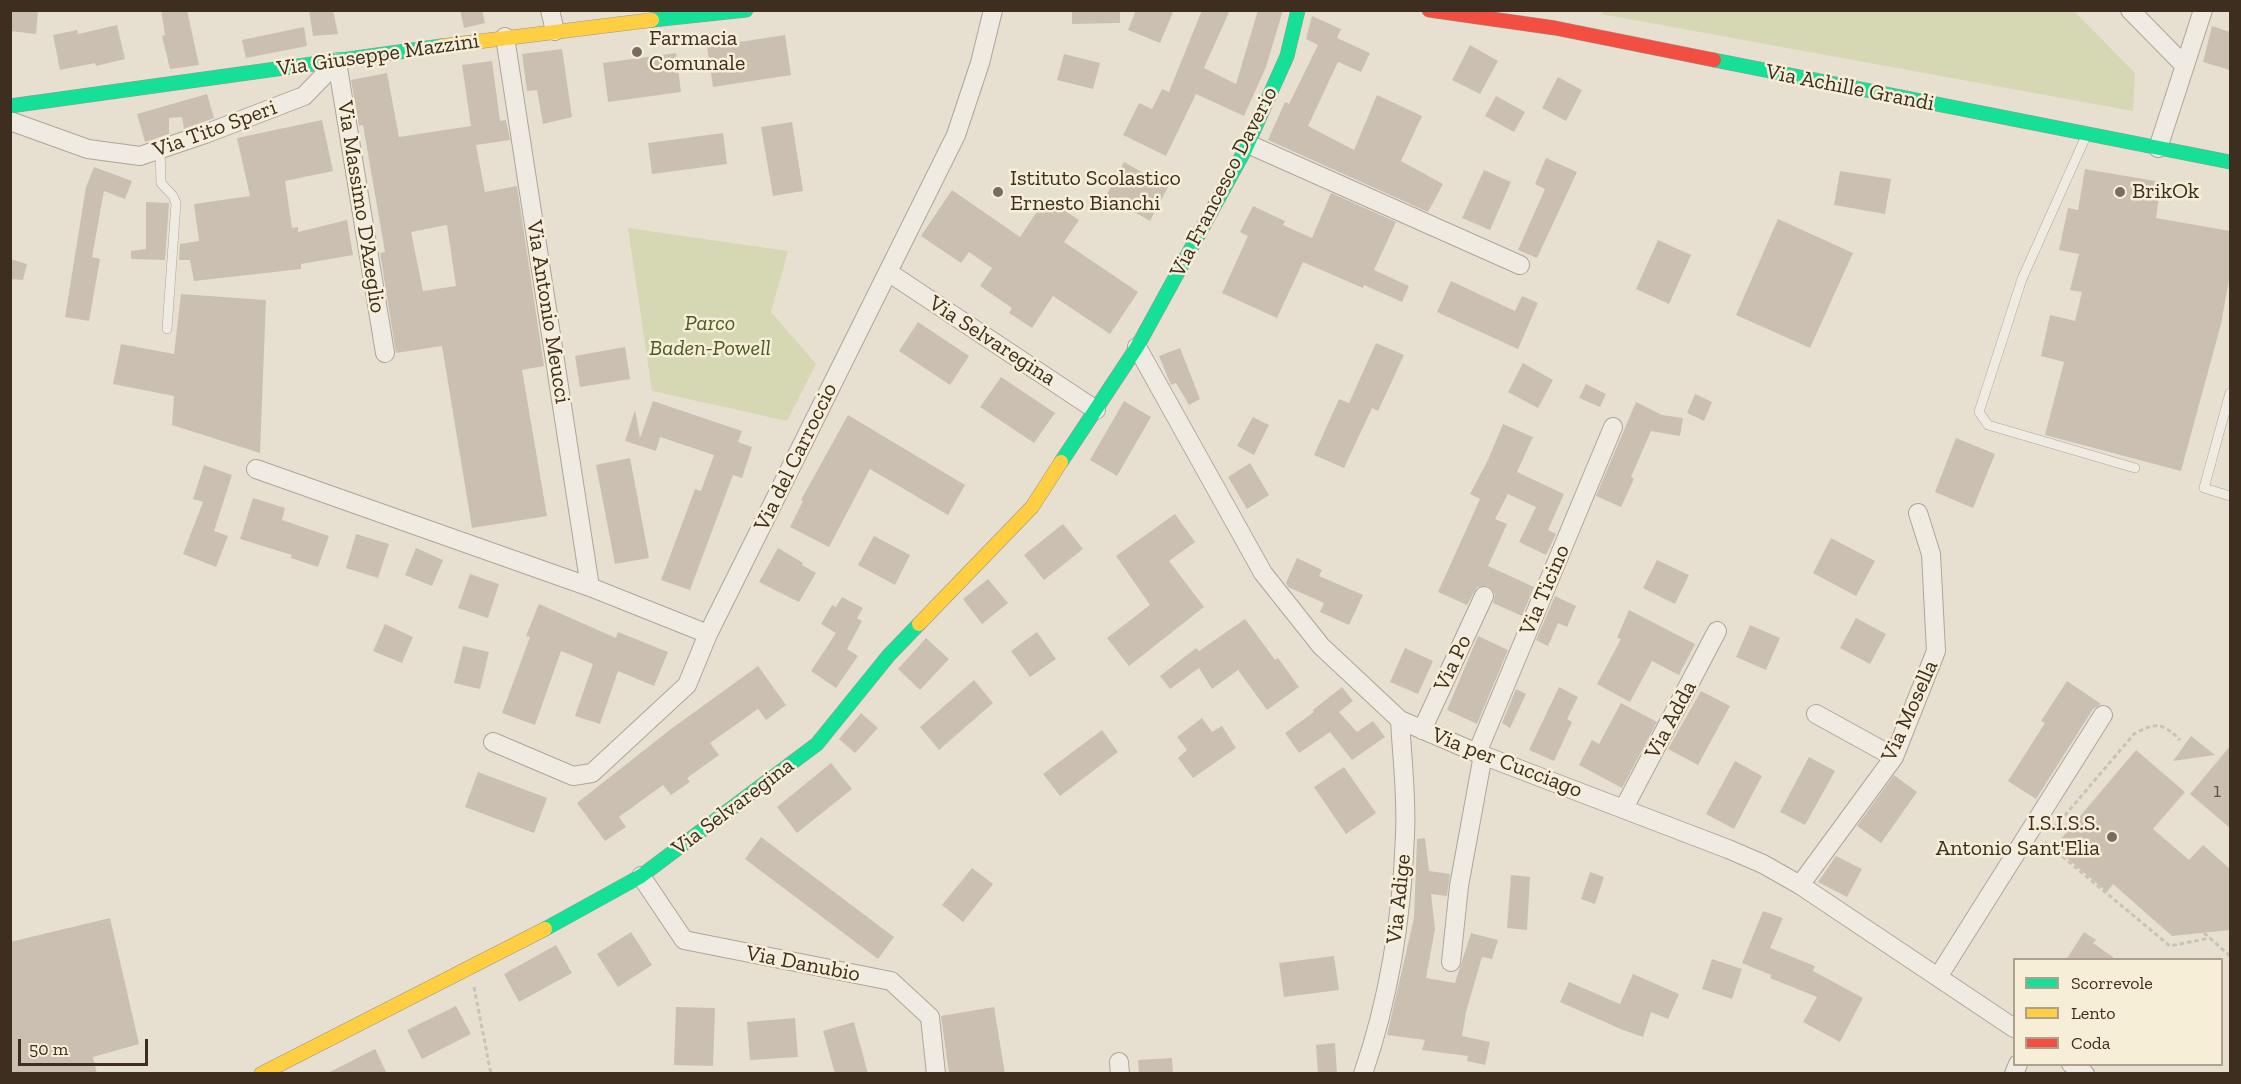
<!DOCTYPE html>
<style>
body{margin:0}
#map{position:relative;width:2241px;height:1084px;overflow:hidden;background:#e7e0d1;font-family:"Zilla Slab",serif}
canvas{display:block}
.frame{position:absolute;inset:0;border:12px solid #3d2e20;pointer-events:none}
.legend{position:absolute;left:2013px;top:958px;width:210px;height:108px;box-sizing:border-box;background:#f7eed8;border:2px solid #ada18e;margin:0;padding:8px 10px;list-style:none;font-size:18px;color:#3d2e20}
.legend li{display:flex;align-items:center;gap:12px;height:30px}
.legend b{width:30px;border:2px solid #ada18e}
.scale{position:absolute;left:18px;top:1039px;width:130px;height:27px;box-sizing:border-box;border:3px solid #3d2e20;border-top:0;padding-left:8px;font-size:18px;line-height:21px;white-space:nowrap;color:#3d2e20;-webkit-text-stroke:4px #f7eed8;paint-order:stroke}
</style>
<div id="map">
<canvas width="2241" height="1084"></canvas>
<div class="frame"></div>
<ul class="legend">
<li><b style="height:8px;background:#16e098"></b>Scorrevole</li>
<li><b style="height:8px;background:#ffcf43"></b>Lento</li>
<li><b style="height:8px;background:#f24e42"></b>Coda</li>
</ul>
<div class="scale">50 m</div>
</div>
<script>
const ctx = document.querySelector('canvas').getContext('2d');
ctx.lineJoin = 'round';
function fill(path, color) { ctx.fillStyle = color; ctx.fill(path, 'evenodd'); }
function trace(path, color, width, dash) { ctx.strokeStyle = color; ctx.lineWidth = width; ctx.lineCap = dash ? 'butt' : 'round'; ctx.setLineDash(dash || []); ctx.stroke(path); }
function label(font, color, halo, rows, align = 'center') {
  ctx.font = font + ' "Zilla Slab",serif'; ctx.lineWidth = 5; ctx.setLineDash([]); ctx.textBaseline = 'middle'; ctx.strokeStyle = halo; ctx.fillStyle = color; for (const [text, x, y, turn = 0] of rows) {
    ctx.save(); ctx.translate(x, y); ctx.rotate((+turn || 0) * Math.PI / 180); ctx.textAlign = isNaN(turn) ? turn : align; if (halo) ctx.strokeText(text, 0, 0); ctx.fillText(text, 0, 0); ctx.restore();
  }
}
const green = new Path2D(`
 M1603,11H2074L2135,73L2133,111L1601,14Z
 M628,228L788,251L771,312L816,364L787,421L652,391Z`);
const building = new Path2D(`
 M10,10H38L36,34L10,31Z
 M161,10H187L199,65L170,69L162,36L165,35Z
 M309,10H333L338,34L313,36Z
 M460,10H482L485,23L464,28Z
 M1072,10H1120V23L1072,24Z
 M1136,10H1174L1160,43L1128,30Z
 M1202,10H1230L1204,68L1236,84L1258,10H1283L1266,67L1244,116L1196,94L1166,156L1123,135L1139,103L1152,109L1162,89L1169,92Z
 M1312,16L1341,29L1337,38L1370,53L1361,72L1338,62L1308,126L1354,150L1377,95L1422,116L1401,161L1443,184L1428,212L1268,140L1285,102L1289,104L1318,45L1306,39Z
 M117,25L125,59L96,66L95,63L60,70L53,35L77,30L78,34Z
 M2212,26L2230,32V70L2203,62Z
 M304,27L307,46L246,58L242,40Z
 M785,35L791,75L713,87L707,47Z
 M1470,45L1498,61L1480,94L1452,80Z
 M562,49L572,117L543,124L537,90L527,91L522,54Z
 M676,53L681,92L608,102L603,63Z
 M1064,54L1100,63L1093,89L1057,80Z
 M492,61L500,121L506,120L510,140L476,145L485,192L517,186L544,366L522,370L547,516L472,528L442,346L396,353L380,253L385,252L363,125L359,126L351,80L387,73L399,137L471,126L462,65ZM447,225L456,286L423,291L411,232Z
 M1558,77L1582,90L1566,121L1542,108Z
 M207,94L214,118L184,129L182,117L169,118V134L145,142L137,114Z
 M1496,96L1525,112L1514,132L1485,116Z
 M322,120L333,171L285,181L292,228L298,227V232L347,220L353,255L301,264V269L194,281L190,260H179L180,244L199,241L194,204L250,196L237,138Z
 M792,122L803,191L773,196L761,127Z
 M723,133L727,164L652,174L648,143Z
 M1546,158L1577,172L1537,258L1518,250L1545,189L1535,184Z
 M1124,162L1168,187L1150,221L1106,196Z
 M94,167L132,181L125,199L104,191L92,257L100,259L89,321L65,317L86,187Z
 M2085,169L2161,182L2156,218L2230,231V274L2221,324L2181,471L2045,435L2064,362L2041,356L2050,315L2075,321L2082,292L2070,290L2079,254L2059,250L2068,208L2078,210Z
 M1484,170L1511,182L1490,230L1462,218Z
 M1840,171L1891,179L1885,214L1834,205Z
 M952,190L1020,237L1046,198L1079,220L1064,242L1138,292L1110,334L1053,296L1032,328L1009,313L1012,308L980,286L992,268L969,252L961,263L921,236Z
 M1331,193L1396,222L1374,270L1409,286L1402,302L1364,285L1363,288L1303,262L1277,318L1222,293L1248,236L1240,232L1253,206L1285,221L1283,225L1312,238Z
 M146,202L169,203L165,260L131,259V251L146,249Z
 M1778,219L1853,253L1810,348L1736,315Z
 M1658,240L1691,255L1669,304L1636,289Z
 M10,259L27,264L23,280L10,279Z
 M1451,281L1515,311L1522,296L1538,303L1518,349L1437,312Z
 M181,294L266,300L260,453L172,425L174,396L113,384L121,344L174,354Z
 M918,322L969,356L950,385L899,351Z
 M1376,343L1404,355L1378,411L1372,408L1344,468L1314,455L1339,399L1349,403Z
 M625,347L630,379L580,387L575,356Z
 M1180,348L1200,399L1189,405L1176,383L1171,385L1159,356Z
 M1523,363L1553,380L1538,408L1508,392Z
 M1001,377L1055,413L1034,443L980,407Z
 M1586,384L1606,394L1600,407L1579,398Z
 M1695,394L1712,402L1704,421L1687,413Z
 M653,401L742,431L738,442L752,447L742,478L733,475L690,590L661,580L695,489L701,491L714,455L660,437L656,451L625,441L635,410L640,438Z
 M1124,401L1151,417L1117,476L1090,460Z
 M1636,402L1662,415L1683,418L1680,436L1651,431L1631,477L1634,479L1621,507L1596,496Z
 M848,415L965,485L948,515L870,469L829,547L790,527L803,501L801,500Z
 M1253,417L1269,425L1254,455L1237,446Z
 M1503,424L1533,437L1517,472L1564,494L1548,530L1556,534L1546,555L1519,542L1536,507L1508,494L1495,519L1507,524L1488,566L1534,587L1522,616L1493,603L1495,594L1488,586L1477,587L1467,605L1438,592L1480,499L1470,494L1488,460Z
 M1956,438L1995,454L1973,508L1935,492Z
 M630,458L649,558L615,564L596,465Z
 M1250,463L1269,495L1247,509L1228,477Z
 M204,465L232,475L214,531L228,536L216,567L183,554L203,502L193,499Z
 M253,498L285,508L282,520L329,536L318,567L291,558L292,555L240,539Z
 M1175,514L1195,542L1169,561L1204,607L1129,666L1107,638L1150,605L1116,556Z
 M1063,524L1083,549L1044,580L1024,555Z
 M356,534L389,544L378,578L346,568Z
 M874,536L910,555L895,585L858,565Z
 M1831,538L1875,561L1856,596L1813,573Z
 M416,548L443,560L432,586L405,575Z
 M778,548L803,563L802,565L816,573L799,602L759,582Z
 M1297,558L1322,570L1319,576L1363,595L1349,625L1320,612L1324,603L1288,587L1286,583Z
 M1657,560L1689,575L1675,604L1643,588Z
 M470,574L499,584L488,618L458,608Z
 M988,579L1008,603L982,624L963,599Z
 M1555,596L1576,606L1567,627L1558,623L1548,646L1536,640Z
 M842,597L863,608L857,618L862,621L847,649L858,656L836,688L811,671L836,633L821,624L832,605L836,607Z
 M539,604L616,638L618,632L668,652L654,686L618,671L600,724L575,716L593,664L561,651L535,725L502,713L530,637L526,636Z
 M1629,610L1695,644L1679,675L1652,661L1630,702L1597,684L1621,639L1617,638Z
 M1856,618L1886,634L1870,664L1840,648Z
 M1245,619L1275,660L1278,658L1299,687L1267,710L1238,670L1212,689L1199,668L1170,689L1160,676L1196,648L1199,651Z
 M385,624L413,637L402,663L373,651Z
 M1750,625L1780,638L1766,670L1736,657Z
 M1037,632L1056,659L1030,677L1011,651Z
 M1478,636L1508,650L1477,724L1447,710Z
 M926,638L949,659L920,690L898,669Z
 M463,646L489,652L480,689L454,683Z
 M1405,648L1433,661L1418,694L1390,682Z
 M758,666L786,705L766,720L758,709L710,743L719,755L687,778L690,782L671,795L663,785L619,817L626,827L605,841L577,803L671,729Z
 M974,680L993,703L939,750L920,727Z
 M2067,681L2101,704L2093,709L2036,799L2008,781L2045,723L2041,721Z
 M1342,687L1353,701L1339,712L1357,732L1373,721L1385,737L1352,760L1330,732L1299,753L1285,733L1314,712L1313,710Z
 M1559,687L1578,697L1567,719L1572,722L1554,761L1529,750Z
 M1516,689L1526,694L1510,728L1502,723Z
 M1701,691L1730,706L1698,765L1668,749Z
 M1621,703L1657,722L1622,788L1579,765L1592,740L1599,744Z
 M861,713L878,728L855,753L839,739Z
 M1202,718L1212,732L1222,726L1236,748L1193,778L1178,758L1187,750L1177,737Z
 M1102,730L1118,752L1060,796L1043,774Z
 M2191,736L2215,755L2173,761Z
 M2230,746V828L2190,794Z
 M2136,750L2185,792L2153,829L2189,860L2203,845L2230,869V930L2172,936L2113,884L2107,892L2054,847Z
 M1809,757L1835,771L1805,825L1780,812Z
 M1735,761L1762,776L1734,829L1706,814Z
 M831,763L852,789L797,833L777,807Z
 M1344,767L1376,813L1346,834L1314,787Z
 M478,772L547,798L534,833L465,807Z
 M1894,775L1917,792L1881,843L1857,826Z
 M761,837L894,937L878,959L745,859Z
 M1425,838L1429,871L1450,874L1447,896L1431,894L1435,929L1426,978L1455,983L1471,933L1498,940L1492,959L1482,957L1466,1012L1462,1036L1490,1042L1485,1065L1467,1061L1468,1056L1422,1050L1425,1040L1387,1035L1414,918L1417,839Z
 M1836,856L1862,869L1847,897L1818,882Z
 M972,868L993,884L963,922L942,905Z
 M1590,872L1604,877L1595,904L1581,899Z
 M1511,875L1530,877L1527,930L1507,928Z
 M1763,911L1783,918L1770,948L1815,966L1813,971L1863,998L1840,1042L1803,1022L1817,997L1770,978L1771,975L1742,963Z
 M110,918L139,1044L93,1057L97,1074H10V942Z
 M631,932L652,965L618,987L597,954Z
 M2084,932L2096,940L2093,943L2117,960H2066Z
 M556,945L572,973L519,1002L504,974Z
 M1334,956L1339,990L1284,997L1279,963Z
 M1712,959L1742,969L1732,999L1702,989Z
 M1633,974L1679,994L1668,1019L1651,1012L1643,1037L1623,1030L1560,1002L1569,982L1620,1004Z
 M456,1006L471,1034L422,1059L407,1030Z
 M676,1007L715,1008L713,1066L674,1065Z
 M994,1007L1005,1074H949L941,1016Z
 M795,1018L798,1057L750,1060L747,1022Z
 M854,1022L868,1074H835L823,1031Z
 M1335,1043L1337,1074H1318L1316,1045Z
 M375,1049L387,1074H326Z
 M1172,1058L1173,1074H1139L1138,1060Z`);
const path = new Path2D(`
 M2055,827L2134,734C2156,722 2162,722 2180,740
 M2045,842L2170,946L2210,938
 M2204,933L2230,956
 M474,987L491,1074`);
const lane = new Path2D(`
 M2086,136L2022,279L1979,412L1988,425L2135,468
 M160,149L161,183L173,196L176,203L167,329
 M2230,393L2204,488L2230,496`);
const street = new Path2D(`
 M550,10L555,31
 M2130,10L2185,66
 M505,37L590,587
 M337,62L385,353
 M10,121L88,149L140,156L205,134L304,96L337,62
 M1248,144L1520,265
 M2158,148L2203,10
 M888,272L1096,410
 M1137,347L1263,573L1321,646L1400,720L1477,753L1728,849L1763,864L1800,885L2014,1028
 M256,469L590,587L708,634
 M1816,714L1894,757
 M1422,730L1484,596
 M493,742L573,776L592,773L687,685L708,634L956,135L980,63L993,10
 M1477,753L1613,427
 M1624,808L1717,631
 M641,876L684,940L891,981L930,1017L936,1074
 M1800,885L1894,757L1936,651L1931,554L1918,513
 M1451,962L1459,886L1483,755
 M1938,977L2103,715
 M1119,1062L1120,1074
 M2071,1064L2085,1074
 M1363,1074C1390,996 1402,916 1405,835C1407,797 1402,758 1400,720
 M2014,1074L2018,1064`);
const fast = new Path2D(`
 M652,20L746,10
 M1714,60L2230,162
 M10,106L442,46
 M1061,462L1137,347L1245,150L1287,56L1298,10
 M545,929L641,876L817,744L889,655L919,624`);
const slow = new Path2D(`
 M442,46L652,20
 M919,624L1032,507L1061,462
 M261,1074L545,929`);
const jam = new Path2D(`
 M1429,10L1555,28L1714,60`);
const markers = [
 [637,52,6,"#786c5e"],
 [998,192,6,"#786c5e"],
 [2120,192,6,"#786c5e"],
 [2112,837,6,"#786c5e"]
];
const numberNames = [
 ["1",2217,791]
];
const poiNames = [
 ["Farmacia",649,39],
 ["Comunale",649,64],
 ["Istituto Scolastico",1010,179],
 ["Ernesto Bianchi",1010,204],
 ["BrikOk",2132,192],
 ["I.S.I.S.S.",2100,824,"right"],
 ["Antonio Sant'Elia",2100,849,"right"]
];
const streetNames = [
 ["Via Giuseppe Mazzini",378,55,-8],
 ["Via Achille Grandi",1850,88,11],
 ["Via Tito Speri",215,129,-20],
 ["Via Francesco Daverio",1224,182,-63],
 ["Via Massimo D'Azeglio",361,207,81],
 ["Via Antonio Meucci",548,312,81],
 ["Via Selvaregina",992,341,33],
 ["Via del Carroccio",796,457,-64],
 ["Via Ticino",1545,590,-67],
 ["Via Po",1453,663,-65],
 ["Via Mosella",1910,711,-66],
 ["Via Adda",1671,720,-62],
 ["Via per Cucciago",1507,763,21],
 ["Via Selvaregina",733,807,-37],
 ["Via Adige",1399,899,-84],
 ["Via Danubio",803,964,11]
];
const parkNames = [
 ["Parco",710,324],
 ["Baden-Powell",710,349]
];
fill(green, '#d6d7b3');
fill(building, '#cbbfb2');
trace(lane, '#ada599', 10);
trace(street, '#ada599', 20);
trace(fast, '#9c958a', 15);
trace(slow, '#9c958a', 15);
trace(jam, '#9c958a', 15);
trace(path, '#c8c2b9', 3, [4.5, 3]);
trace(lane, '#efebe3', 9);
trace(street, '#efebe3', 18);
trace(fast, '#16e098', 14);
trace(slow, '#ffcf43', 14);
trace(jam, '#f24e42', 14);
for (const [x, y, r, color] of markers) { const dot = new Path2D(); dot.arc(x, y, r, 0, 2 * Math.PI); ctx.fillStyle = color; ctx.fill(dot); trace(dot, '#f7eed8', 2); }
label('20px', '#605244', null, numberNames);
label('22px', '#3d2e20', '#f7eed8', poiNames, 'left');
label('22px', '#3d2e20', '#f7eed8', streetNames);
label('italic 22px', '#4d5a26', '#f7eed8', parkNames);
</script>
